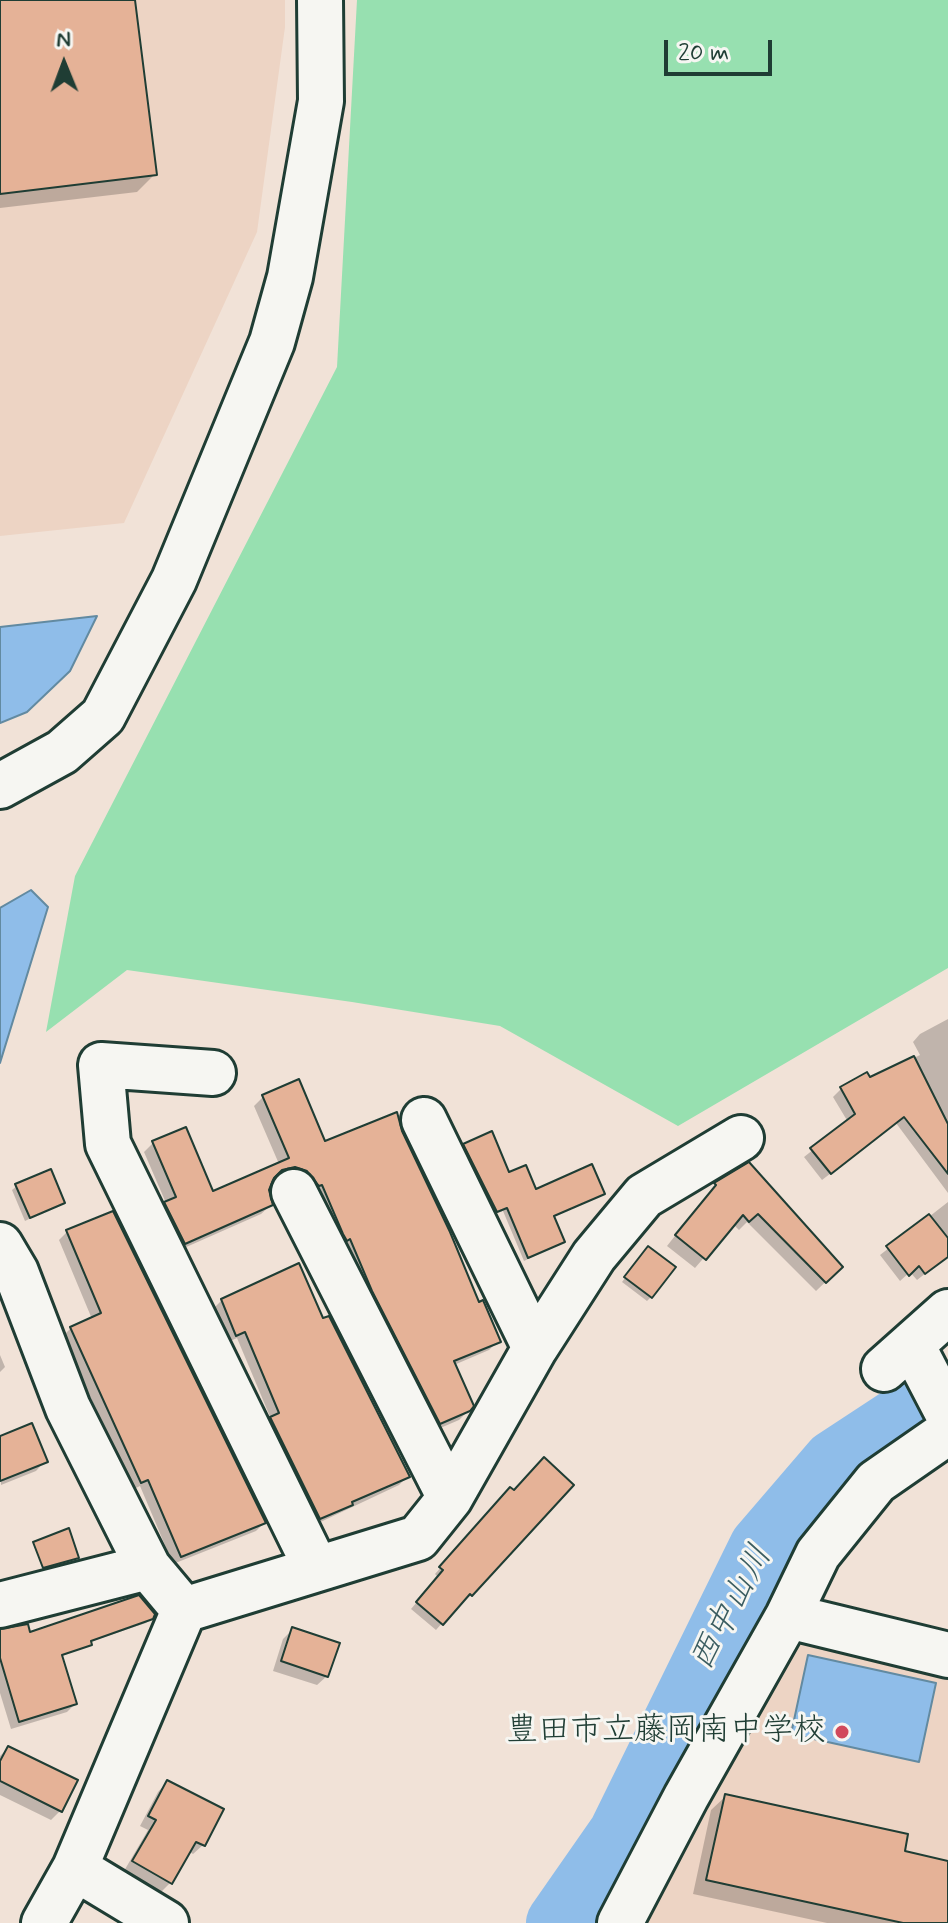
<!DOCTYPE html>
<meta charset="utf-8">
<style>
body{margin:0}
#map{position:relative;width:948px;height:1923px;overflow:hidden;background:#f1e2d7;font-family:Mynerve,sans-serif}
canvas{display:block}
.north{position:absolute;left:24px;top:24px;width:80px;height:80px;-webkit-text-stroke:6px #f6f6f2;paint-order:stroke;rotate:359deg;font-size:22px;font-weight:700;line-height:32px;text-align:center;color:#1f3d34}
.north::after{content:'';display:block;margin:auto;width:28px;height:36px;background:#1f3d34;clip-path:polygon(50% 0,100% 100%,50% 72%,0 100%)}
.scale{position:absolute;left:664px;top:40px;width:108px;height:36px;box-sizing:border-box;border:4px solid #1f3d34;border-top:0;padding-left:10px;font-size:24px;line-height:28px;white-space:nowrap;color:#1f3d34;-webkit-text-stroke:6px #f6f6f2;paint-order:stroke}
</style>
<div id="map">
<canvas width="948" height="1923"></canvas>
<div class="north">N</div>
<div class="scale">20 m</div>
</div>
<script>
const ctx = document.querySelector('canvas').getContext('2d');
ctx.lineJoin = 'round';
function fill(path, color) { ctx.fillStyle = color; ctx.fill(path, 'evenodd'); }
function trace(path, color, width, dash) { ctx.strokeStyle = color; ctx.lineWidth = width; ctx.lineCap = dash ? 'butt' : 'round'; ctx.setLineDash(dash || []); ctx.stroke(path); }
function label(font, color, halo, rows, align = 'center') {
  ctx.font = font + ' Mynerve,"Klee One",sans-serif'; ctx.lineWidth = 6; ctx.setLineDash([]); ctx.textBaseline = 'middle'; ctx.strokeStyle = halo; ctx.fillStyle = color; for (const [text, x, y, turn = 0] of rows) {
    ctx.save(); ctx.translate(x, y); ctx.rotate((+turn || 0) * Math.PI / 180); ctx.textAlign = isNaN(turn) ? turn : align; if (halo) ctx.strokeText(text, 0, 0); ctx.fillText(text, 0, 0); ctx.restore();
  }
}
const built = new Path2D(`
 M0,0H285V27L257,232L124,523L0,536Z
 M796,1632L948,1668V1923H633Z`);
const green = new Path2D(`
 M357,0H948V968L678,1126L500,1026L352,1002L127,970L46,1032L75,876L337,367Z`);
const water = new Path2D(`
 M97,616L70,671L27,712L0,723V627Z
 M31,890L48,907L0,1063V908Z
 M808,1655L936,1683L919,1762L791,1734Z`);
const shadow = new Path2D(`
 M0,0H133L155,174L137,192L0,208Z
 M948,1019V1193L896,1123L822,1180L804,1157L848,1122L833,1097L841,1089L869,1080L920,1055L913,1042L920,1034Z
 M263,1097L324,1144L400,1132L478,1304L498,1341L489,1350L454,1365L469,1410L459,1420L431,1432L286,1176L271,1179L267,1190L271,1205L261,1214L175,1252L156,1213L166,1203L144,1152L153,1143L212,1193L279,1164L254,1106Z
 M464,1145L535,1191L602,1193L552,1218L563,1242L524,1261L503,1211L492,1215L460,1149Z
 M749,1165L841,1267L816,1291L747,1222L739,1230L733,1224L695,1268L667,1246L715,1185Z
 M17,1186L63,1202L25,1221L12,1190Z
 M948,1202V1256L917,1280L910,1272L900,1281L880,1255Z
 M67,1232L264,1523L256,1531L173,1564L140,1486L132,1490L63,1336L71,1328L92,1319L59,1240Z
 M644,1253L651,1297L647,1301L622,1282Z
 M222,1300L407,1477L399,1485L312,1526L263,1427L271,1419L237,1338L228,1342L214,1308Z
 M0,1355L5,1367L0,1372Z
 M0,1438L45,1461L36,1471L1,1485Z
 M505,1496L471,1595L465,1600L463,1599L436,1630L411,1609L438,1577L435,1574Z
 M38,1542L77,1557L72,1561L44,1570L34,1546Z
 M138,1597L151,1618L146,1623L75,1647Z
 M293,1629L327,1676L317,1685L273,1671L283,1639Z
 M0,1631L29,1635L75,1704L67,1712L11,1729L0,1693Z
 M8,1748L60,1811L51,1820L0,1795V1756Z
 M167,1782L203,1845L193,1854L188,1851L170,1883L161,1892L124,1871L148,1830L140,1826L158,1792Z
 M726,1796L902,1853L948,1863V1923H827L693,1894L711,1810Z`);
const river = new Path2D(`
 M558,1923L620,1834L761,1547L834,1462L933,1397L948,1392`);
const building = new Path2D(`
 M0,0H135L157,175L0,194Z
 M914,1056L948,1124V1174L904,1117L831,1174L810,1148L855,1114L840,1087L867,1072L870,1077Z
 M299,1079L325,1141L397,1112L402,1131L450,1232L479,1302L483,1300L501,1342L454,1361L474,1406L470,1411L440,1424L372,1291L350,1239L347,1241L343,1234L322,1185L319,1186L307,1171L295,1167L282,1170L274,1178L269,1190L273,1205L185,1244L164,1202L176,1197L152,1141L186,1127L213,1191L289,1158L262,1095Z
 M492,1131L509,1172L526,1165L536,1189L592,1164L605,1194L554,1216L565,1242L528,1258L507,1208L497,1212L463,1144Z
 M749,1162L843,1267L826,1283L758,1214L749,1222L743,1215L706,1260L675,1235L716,1185L714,1183Z
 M51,1169L65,1203L30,1218L15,1184Z
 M113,1211L266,1523L181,1557L148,1480L141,1483L70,1327L101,1313L66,1230Z
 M929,1214L948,1238V1257L925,1274L919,1266L909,1276L886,1246Z
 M648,1246L676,1267L652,1298L624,1277Z
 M299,1263L323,1318L329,1316L410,1477L352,1502L353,1505L320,1519L270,1417L279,1413L245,1332L236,1336L221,1299Z
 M32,1423L48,1462L0,1481V1436Z
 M544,1457L574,1485L472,1596L470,1594L443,1625L416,1602L443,1570L439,1567L510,1487L514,1490Z
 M69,1528L79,1558L43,1568L33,1542Z
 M139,1595L155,1614L153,1619L91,1641L92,1645L62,1655L77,1704L19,1722L0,1658V1629L28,1624L30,1632Z
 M292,1627L340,1643L328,1677L281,1661Z
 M8,1746L78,1780L62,1812L0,1781V1761Z
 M167,1780L224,1809L205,1846L196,1842L172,1884L132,1861L156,1820L148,1816Z
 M725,1794L908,1834L905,1851L948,1861V1923H903L706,1880Z`);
const minor = new Path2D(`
 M0,786L62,752L103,716L174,580L272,342L290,277L321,101L320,0
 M213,1073L101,1065L108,1144L316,1568
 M424,1120L535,1348
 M294,1192L450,1498
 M0,1245L16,1272L68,1408L148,1567L184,1610L75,1868L44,1923
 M912,1345L948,1414
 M884,1369L948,1312
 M0,1605L148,1567
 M184,1610L418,1538L450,1498L535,1348L594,1256L644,1196L741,1138
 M788,1616L948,1655
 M75,1868L166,1923
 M620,1923L686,1797L788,1616L818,1554L876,1482L948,1432`);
const markers = [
 [842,1732,8,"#d1495b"]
];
const poiNames = [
 ["豊田市立藤岡南中学校",826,1732]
];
const waterNames = [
 ["西中山川",733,1609,-62]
];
fill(built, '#edd4c4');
fill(green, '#97e0b0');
fill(water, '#8fbde9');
trace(water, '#628aa1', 2);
fill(shadow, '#0003');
trace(river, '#8fbde9', 64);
fill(building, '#e5b297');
trace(building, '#1f3d34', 2);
trace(minor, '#1f3d34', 50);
trace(minor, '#f6f6f2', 44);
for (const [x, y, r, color] of markers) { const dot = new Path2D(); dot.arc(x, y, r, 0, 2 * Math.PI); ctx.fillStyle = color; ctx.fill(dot); trace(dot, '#f6f6f2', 3); }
label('32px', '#1f3d34', '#f6f6f2', poiNames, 'right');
label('italic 34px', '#3b5d61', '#f6f6f2', waterNames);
</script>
